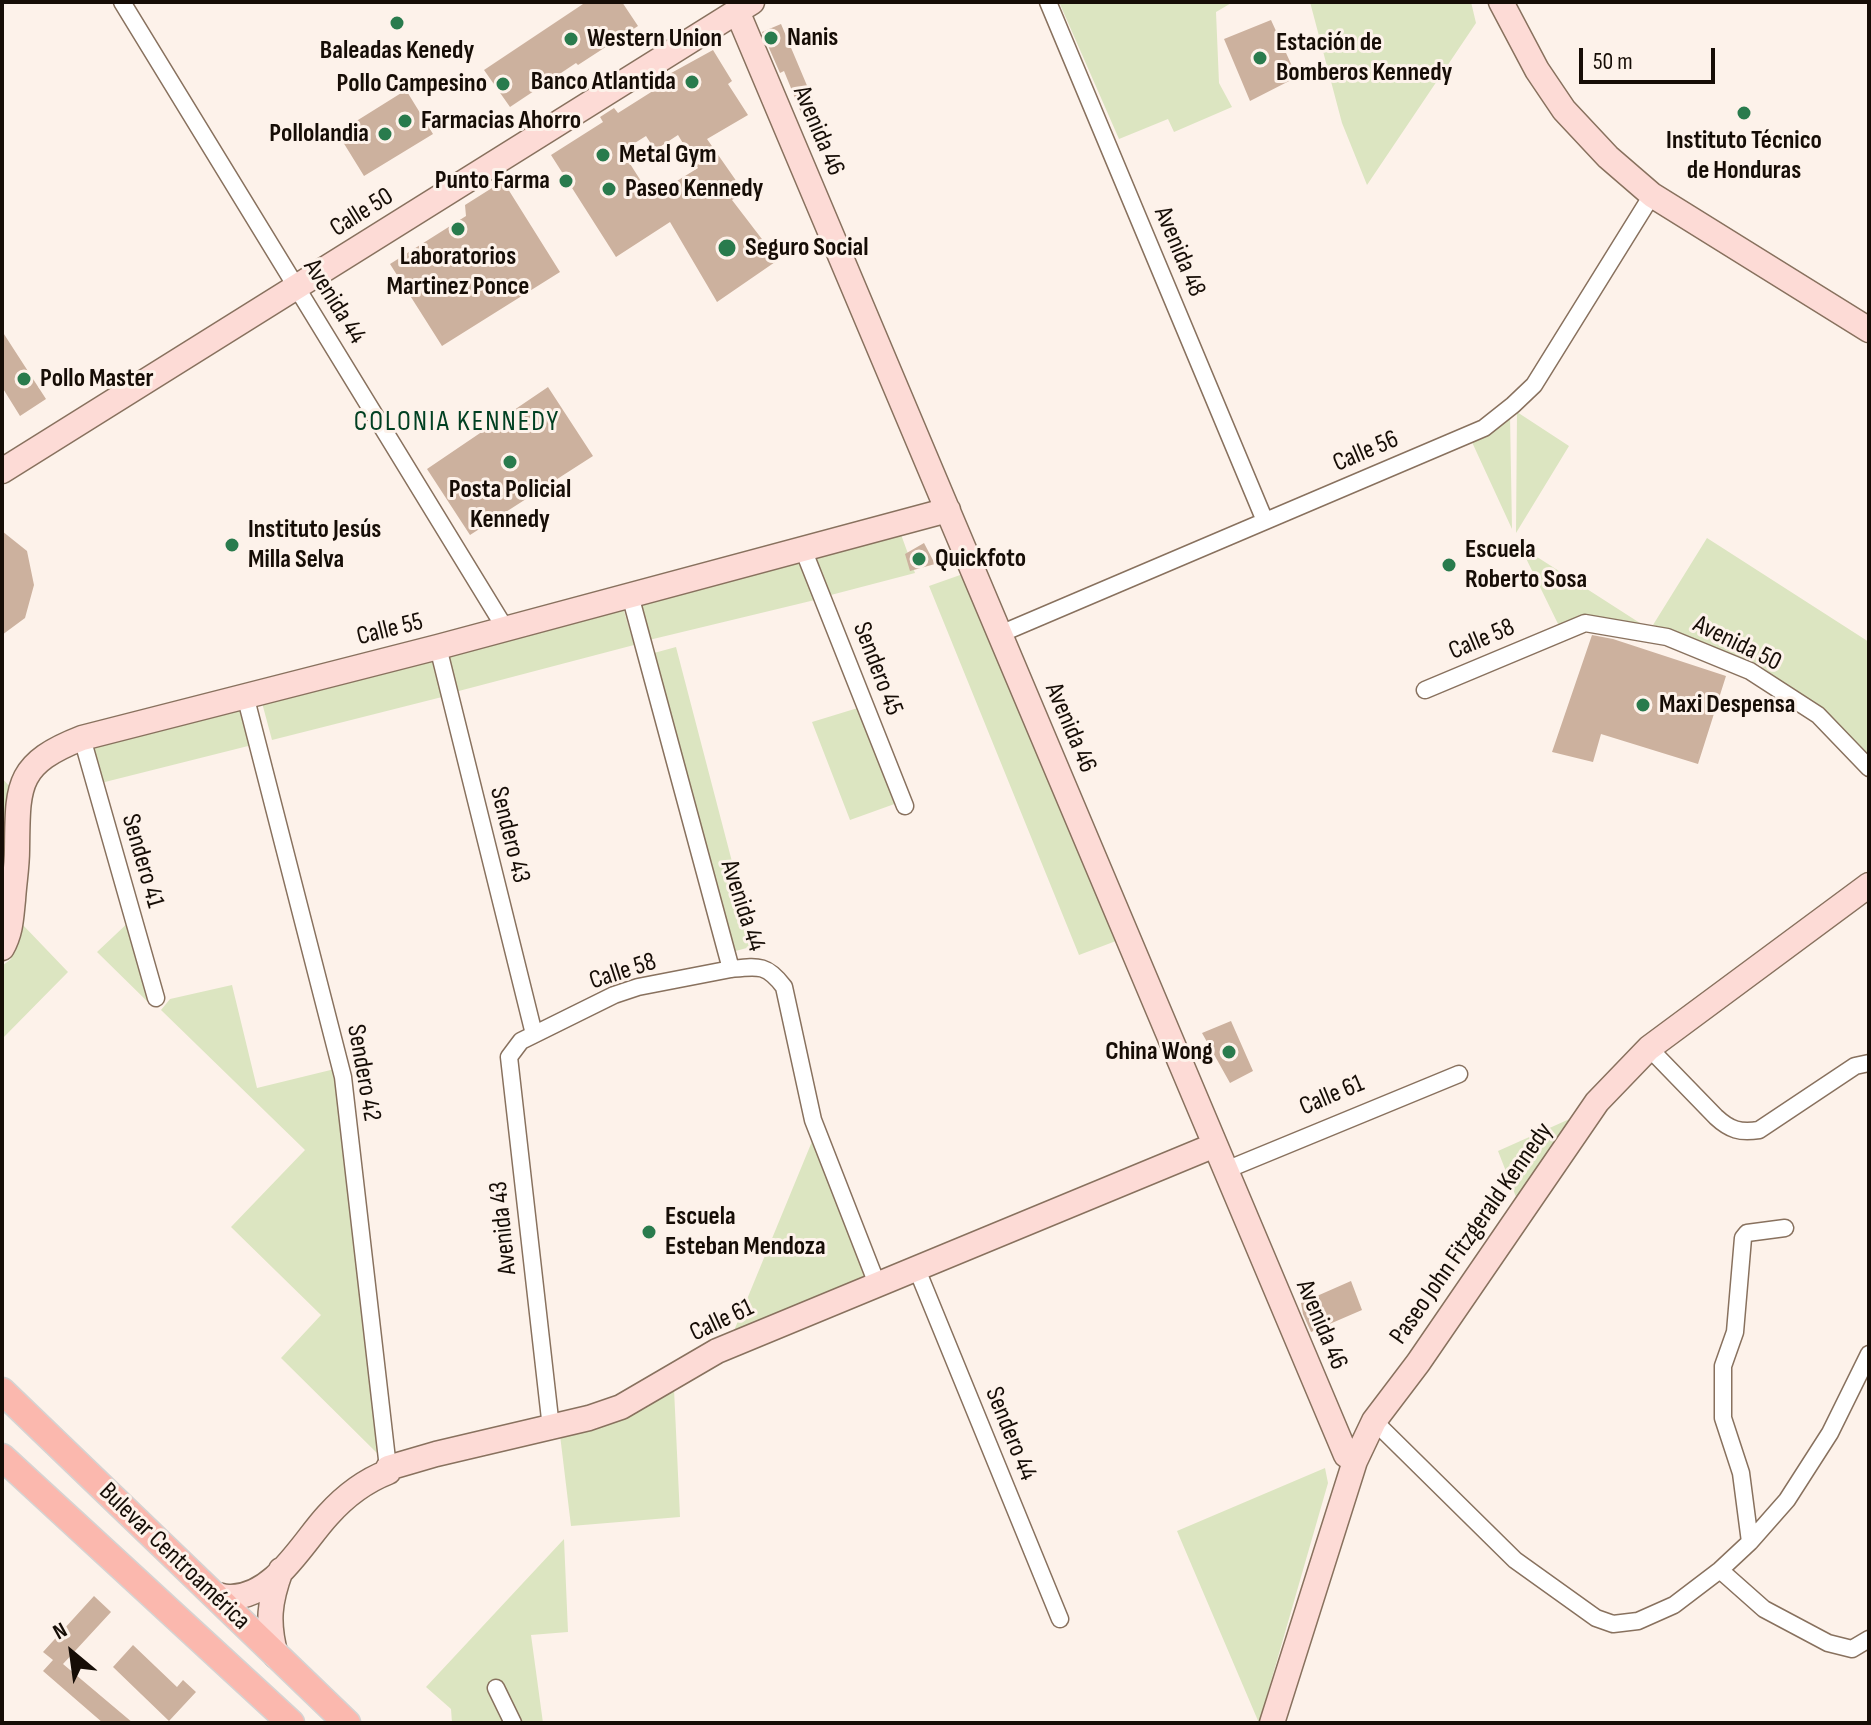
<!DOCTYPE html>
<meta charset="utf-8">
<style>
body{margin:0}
#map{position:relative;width:1871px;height:1725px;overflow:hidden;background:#fdf2ea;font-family:"Sofia Sans Condensed",sans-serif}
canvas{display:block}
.frame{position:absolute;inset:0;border:4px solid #160d06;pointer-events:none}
.north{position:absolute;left:32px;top:1613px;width:80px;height:80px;-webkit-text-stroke:6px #fdf2ea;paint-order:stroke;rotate:331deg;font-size:22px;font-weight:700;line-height:32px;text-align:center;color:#160d06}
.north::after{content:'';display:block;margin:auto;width:28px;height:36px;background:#160d06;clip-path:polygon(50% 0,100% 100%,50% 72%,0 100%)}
.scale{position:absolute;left:1579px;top:48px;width:136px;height:36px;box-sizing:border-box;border:4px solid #160d06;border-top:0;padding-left:10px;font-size:24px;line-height:28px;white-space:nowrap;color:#160d06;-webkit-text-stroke:6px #fdf2ea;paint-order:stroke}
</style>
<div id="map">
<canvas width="1871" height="1725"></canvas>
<div class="frame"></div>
<div class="north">N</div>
<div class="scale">50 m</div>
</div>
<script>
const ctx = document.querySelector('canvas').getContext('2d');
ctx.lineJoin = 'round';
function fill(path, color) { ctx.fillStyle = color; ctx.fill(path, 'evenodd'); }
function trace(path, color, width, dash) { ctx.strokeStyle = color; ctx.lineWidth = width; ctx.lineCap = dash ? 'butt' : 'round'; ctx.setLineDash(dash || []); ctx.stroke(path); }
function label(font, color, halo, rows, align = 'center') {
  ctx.font = font + ' "Sofia Sans Condensed",sans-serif'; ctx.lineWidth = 6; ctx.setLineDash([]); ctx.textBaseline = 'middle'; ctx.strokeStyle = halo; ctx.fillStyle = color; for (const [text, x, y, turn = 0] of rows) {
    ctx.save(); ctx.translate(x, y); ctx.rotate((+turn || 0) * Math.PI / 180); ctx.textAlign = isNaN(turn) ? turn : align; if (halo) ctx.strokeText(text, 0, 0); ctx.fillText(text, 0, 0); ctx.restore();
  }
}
const green = new Path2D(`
 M1059,2H1233L1216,12L1219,83L1232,107L1174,132L1168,119L1119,139Z
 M1310,2H1471L1476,23L1367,185L1342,123Z
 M1517,412L1569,446L1516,533Z
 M1510,415L1512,529L1471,440Z
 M899,529L915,573L827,596L810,553Z
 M1707,538L1869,642V755L1827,713L1756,663L1653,625Z
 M1520,546L1643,625L1640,629L1560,628Z
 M799,555L819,599L649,640L638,599Z
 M963,574L1116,941L1079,955L929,586Z
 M622,604L634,645L455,692L445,653Z
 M676,647L754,946L732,952L654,653Z
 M436,656L446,696L272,740L261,699Z
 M249,700L260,743L101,783L91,741Z
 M861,707L900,802L850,820L812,722Z
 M2,778L10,787L5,805L2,925Z
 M132,919L163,998L153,1007L97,952Z
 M22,924L68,972L2,1039V966L11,959Z
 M232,985L257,1088L347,1066L381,1457L281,1358L321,1315L231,1227L305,1150L161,1010L170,999Z
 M1583,1113L1518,1202L1498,1151Z
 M813,1139L869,1281L731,1338Z
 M674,1389L680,1517L571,1526L560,1435Z
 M1325,1468L1328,1483L1259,1723L1177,1531Z
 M564,1539L568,1632L531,1635L543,1723H452L451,1709L426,1687Z`);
const building = new Path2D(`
 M586,2H622L638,26L578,65L576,63L510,107L484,70Z
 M1271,20L1297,77L1250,101L1224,39Z
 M781,24L819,114L804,120L784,71L780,73L762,32Z
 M713,50L732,81L728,84L748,115L707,139L744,192L732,200L778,260L717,302L670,222L616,257L551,155L603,122L600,117L614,108L618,113L656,89L653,83ZM678,135L698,168L651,197L622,151L646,136L655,150Z
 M406,90L433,134L364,176L343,142L356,134L350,125Z
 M503,181L560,272L442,346L390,264L466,216L465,205Z
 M2,331L46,399L20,416L2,387Z
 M548,387L593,456L470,535L427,469Z
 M2,531L27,551L34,585L25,618L2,635Z
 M924,543L935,564L910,571L905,554Z
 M1592,635L1613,639L1726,676L1698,764L1601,734L1593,762L1552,752Z
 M1231,1021L1253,1071L1230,1083L1202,1033Z
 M1351,1281L1362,1310L1311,1332L1303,1314L1301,1303Z
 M94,1596L111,1612L63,1664L133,1723H103L43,1671L53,1660L43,1652Z
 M133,1645L177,1687L183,1680L196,1692L169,1721L113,1667Z`);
const street = new Path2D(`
 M122,2L505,628
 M1048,2L1265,521
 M803,549L905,806
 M630,595L731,969C758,966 767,964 784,987L813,1120L877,1284
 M1000,634L1484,428L1513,405L1534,385L1652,195
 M438,647L534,1034
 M1425,690L1585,623L1667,637L1750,671L1818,715L1869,768
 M245,695L343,1077L388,1468
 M82,738L156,998
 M1649,1048L1716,1117C1730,1130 1740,1133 1759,1130L1855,1066L1869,1063
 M1226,1170L1459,1074
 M916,1267L1060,1619
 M1374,1421L1515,1560L1596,1618L1613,1624L1638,1621L1674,1605L1720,1570L1750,1542L1787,1500L1830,1433L1869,1354
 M551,1428L509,1057L521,1041L614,995L638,987L731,969
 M1750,1542L1741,1473L1723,1418V1366L1735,1332L1743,1238L1747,1233L1785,1228
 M1720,1570L1764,1609L1828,1643L1852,1649L1869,1639
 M496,1688L513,1723`);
const secondary = new Path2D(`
 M1501,2L1537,70L1564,110L1608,157L1652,195L1869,330
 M737,11L1346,1455L1355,1461
 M2,471L752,2
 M2,948C11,932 11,918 13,900C14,883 17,867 17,850C18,786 15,764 82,738L438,647L948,510
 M213,1594C218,1595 225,1597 231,1597C275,1596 302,1543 328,1515C345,1496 365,1481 388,1472V1468L436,1454L589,1418L621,1407L717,1351L1215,1145
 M276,1656C267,1623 269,1602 281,1570
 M1272,1723L1355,1461L1374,1421L1418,1363L1597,1102L1649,1048L1869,885`);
const primary = new Path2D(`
 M2,1391L347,1723
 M2,1457L291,1723`);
const markers = [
 [397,23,8,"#297b4d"],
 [771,38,8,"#297b4d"],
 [571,39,8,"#297b4d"],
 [1260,58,8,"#297b4d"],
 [692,82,8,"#297b4d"],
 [503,84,8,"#297b4d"],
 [1744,113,8,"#297b4d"],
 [405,121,8,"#297b4d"],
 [385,134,8,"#297b4d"],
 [603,155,8,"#297b4d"],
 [566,181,8,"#297b4d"],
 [609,189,8,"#297b4d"],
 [458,229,8,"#297b4d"],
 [727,248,10,"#297b4d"],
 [24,379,8,"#297b4d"],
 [510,462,8,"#297b4d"],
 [232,545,8,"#297b4d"],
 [919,559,8,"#297b4d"],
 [1449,565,8,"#297b4d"],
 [1643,705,8,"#297b4d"],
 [1229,1052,8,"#297b4d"],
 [649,1232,8,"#297b4d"]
];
const poiNames = [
 ["Nanis",787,38],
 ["Western Union",587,39],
 ["Estación de",1276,43],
 ["Bomberos Kennedy",1276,73],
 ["Baleadas Kenedy",397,51,"center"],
 ["Banco Atlantida",676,82,"right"],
 ["Pollo Campesino",487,84,"right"],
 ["Farmacias Ahorro",421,121],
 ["Pollolandia",369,134,"right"],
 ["Instituto Técnico",1744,141,"center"],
 ["de Honduras",1744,171,"center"],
 ["Metal Gym",619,155],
 ["Punto Farma",550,181,"right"],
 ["Paseo Kennedy",625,189],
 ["Seguro Social",745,248],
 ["Laboratorios",458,257,"center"],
 ["Martinez Ponce",458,287,"center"],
 ["Pollo Master",40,379],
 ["Posta Policial",510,490,"center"],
 ["Kennedy",510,520,"center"],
 ["Instituto Jesús",248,530],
 ["Milla Selva",248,560],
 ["Escuela",1465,550],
 ["Roberto Sosa",1465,580],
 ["Quickfoto",935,559],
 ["Maxi Despensa",1659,705],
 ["China Wong",1213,1052,"right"],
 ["Escuela",665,1217],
 ["Esteban Mendoza",665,1247]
];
const streetNames = [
 ["Avenida 46",818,131,67],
 ["Calle 50",362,213,-32],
 ["Avenida 48",1179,252,67],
 ["Avenida 44",334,302,58],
 ["Calle 56",1366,452,-23],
 ["Calle 55",390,630,-14],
 ["Calle 58",1482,640,-23],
 ["Avenida 50",1737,644,26],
 ["Sendero 45",877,669,69],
 ["Avenida 46",1070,728,67],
 ["Sendero 43",509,835,76],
 ["Sendero 41",142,861,74],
 ["Avenida 44",742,906,72],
 ["Calle 58",623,972,-18],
 ["Sendero 42",363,1073,80],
 ["Calle 61",1332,1096,-23],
 ["Avenida 43",504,1228,-96],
 ["Paseo John Fitzgerald Kennedy",1472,1234,-55],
 ["Calle 61",722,1321,-25],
 ["Avenida 46",1321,1325,67],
 ["Sendero 44",1010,1434,68],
 ["Bulevar Centroamérica",174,1557,44]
];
const neighbourhoodNames = [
 ["COLONIA KENNEDY",457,423]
];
fill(green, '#dce5c1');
fill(building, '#ccb19e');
trace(street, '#88715e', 19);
trace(secondary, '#88715e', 27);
trace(primary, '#d5d3d2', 29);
trace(street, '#fff', 16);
trace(secondary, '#fddbd6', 24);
trace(primary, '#fbb8ae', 26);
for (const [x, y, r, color] of markers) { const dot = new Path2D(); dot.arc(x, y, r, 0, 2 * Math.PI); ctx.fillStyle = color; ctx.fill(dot); trace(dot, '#fdf2ea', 3); }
label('bold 26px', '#160d06', '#fdf2ea', poiNames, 'left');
label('26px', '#160d06', '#fdf2ea', streetNames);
ctx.letterSpacing = '2px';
label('28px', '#014022', '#fdf2ea', neighbourhoodNames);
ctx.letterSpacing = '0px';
</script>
